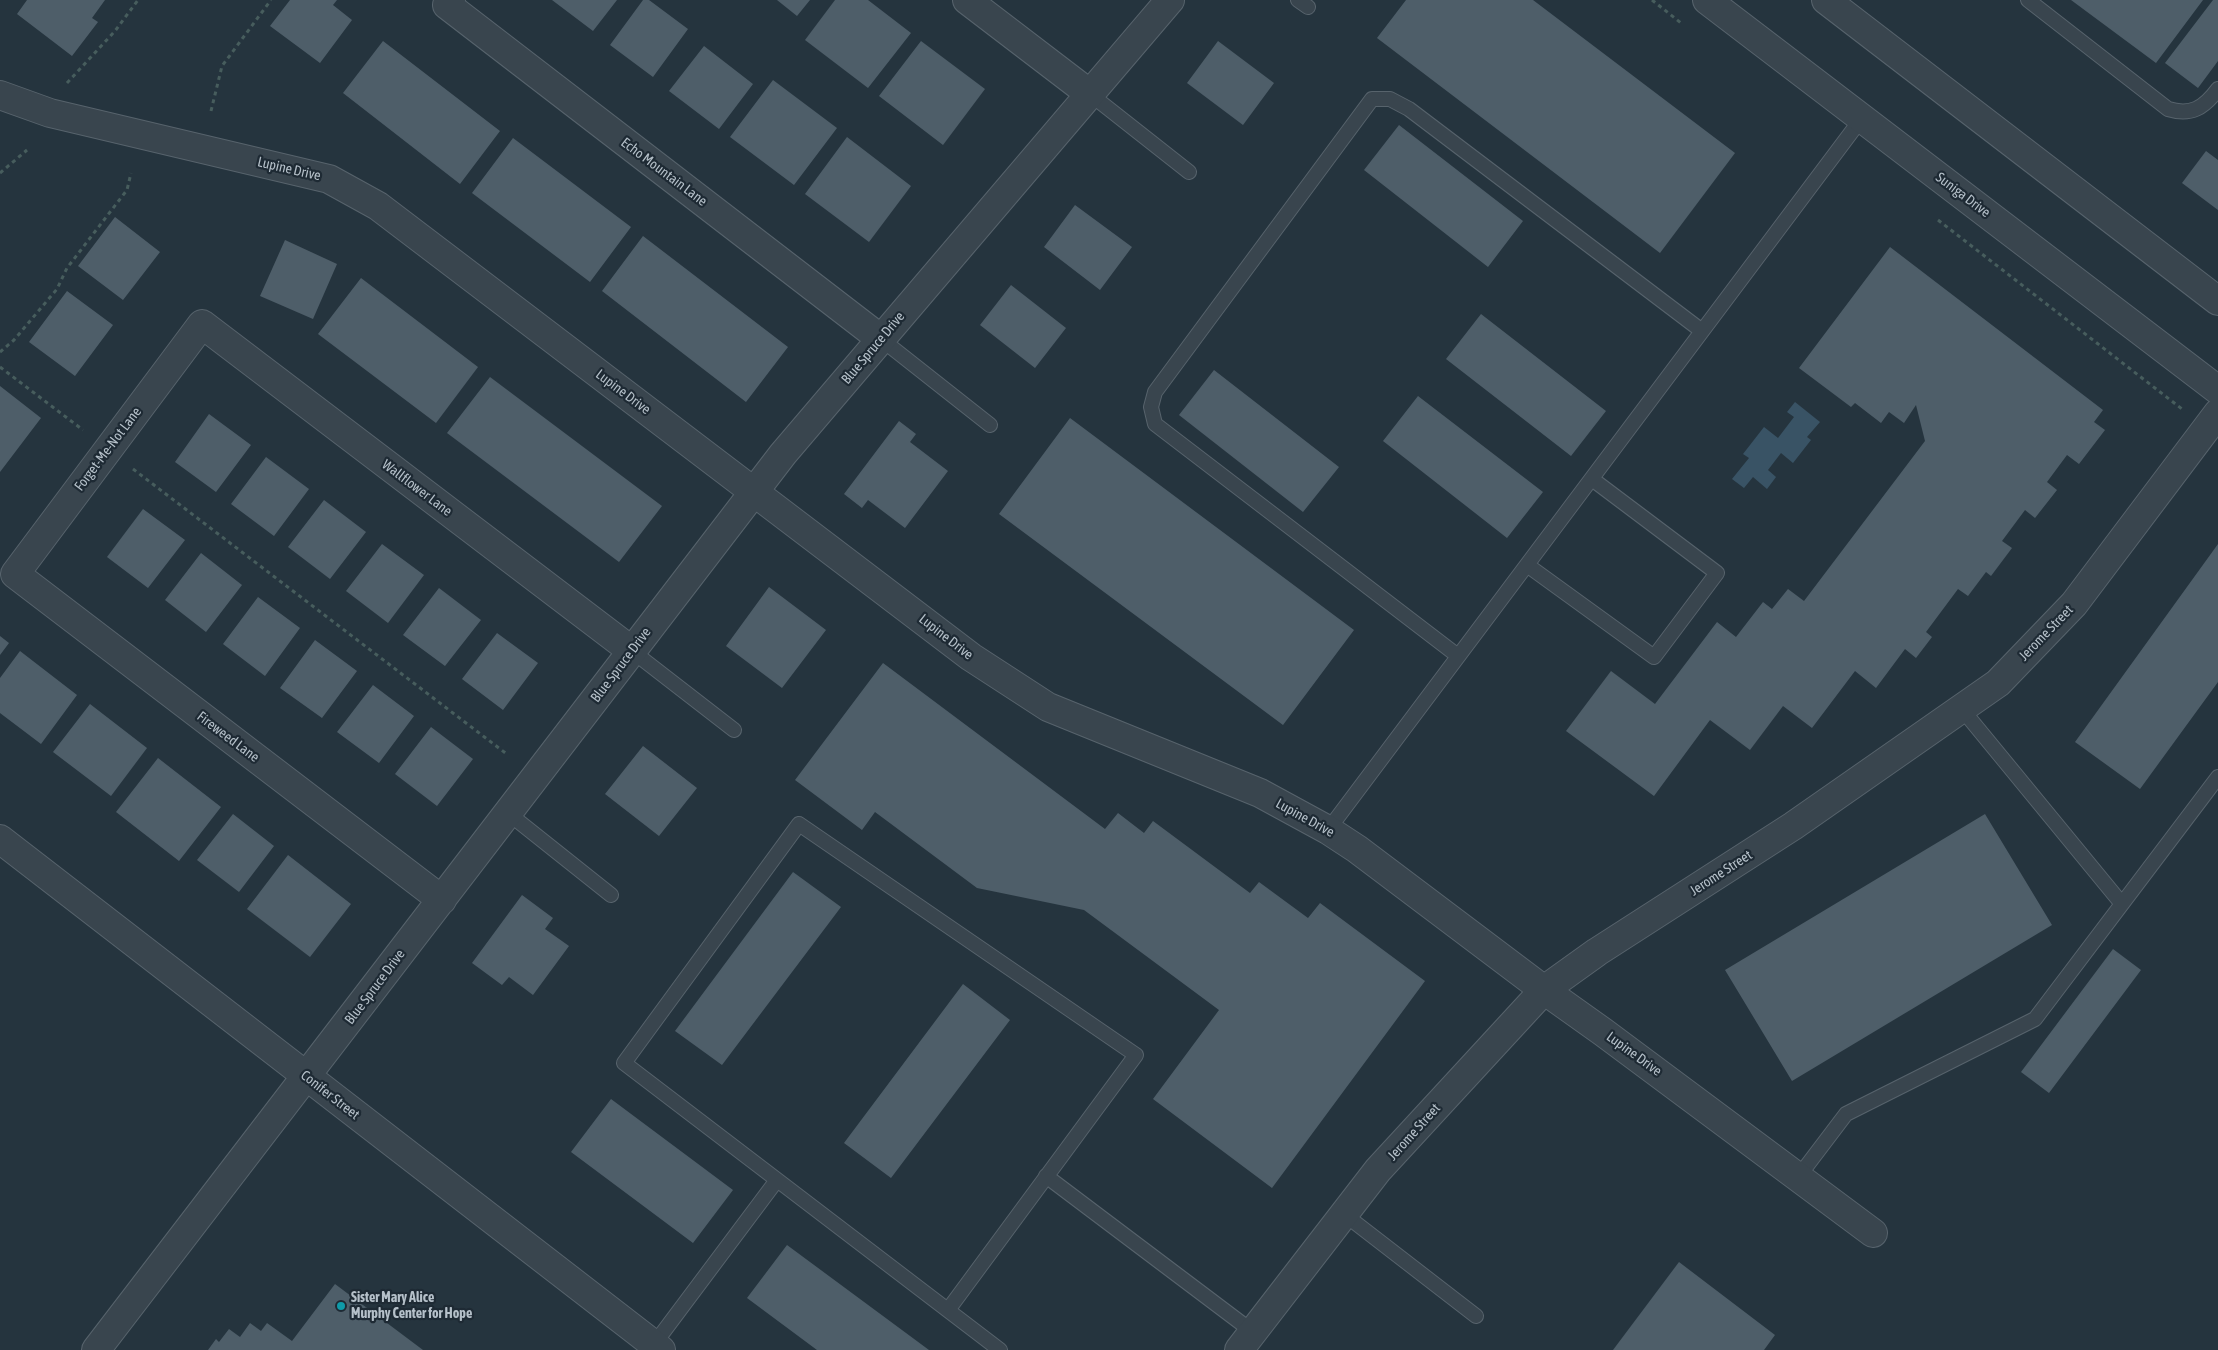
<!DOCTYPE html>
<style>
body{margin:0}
canvas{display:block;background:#25343e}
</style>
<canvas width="2218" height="1350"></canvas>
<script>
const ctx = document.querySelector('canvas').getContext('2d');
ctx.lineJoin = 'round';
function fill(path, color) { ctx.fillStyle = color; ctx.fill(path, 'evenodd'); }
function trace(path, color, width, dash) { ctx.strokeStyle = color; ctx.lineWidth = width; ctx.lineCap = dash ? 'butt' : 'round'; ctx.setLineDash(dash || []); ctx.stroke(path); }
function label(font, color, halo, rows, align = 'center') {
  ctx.font = font + ' "Asap Condensed",sans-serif'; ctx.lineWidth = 4.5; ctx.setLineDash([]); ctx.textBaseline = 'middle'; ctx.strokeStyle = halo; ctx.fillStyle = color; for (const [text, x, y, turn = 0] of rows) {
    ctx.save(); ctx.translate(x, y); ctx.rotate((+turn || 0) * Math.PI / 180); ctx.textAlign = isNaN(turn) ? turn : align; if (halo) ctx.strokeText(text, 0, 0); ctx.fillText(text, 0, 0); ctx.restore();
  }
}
const water = new Path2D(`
 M1795,402L1820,422L1807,437L1811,440L1793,463L1781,453L1768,470L1776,477L1767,489L1753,477L1744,488L1732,479L1749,458L1743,454L1764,427L1778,438L1794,417L1787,412Z`);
const building = new Path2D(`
 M27,0H105L92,18L98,22L72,56L17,14Z
 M290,0H337L333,5L352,20L320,63L270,26Z
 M552,0H617L593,31Z
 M643,0H649L688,29L653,77L610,45Z
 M777,0H810L797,16Z
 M835,0H868L911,33L868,88L805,40Z
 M1406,0H1533L1735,153L1660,253L1377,38Z
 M2071,0H2203L2156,63Z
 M2213,0H2218V61L2198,88L2165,63Z
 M383,41L500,131L460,184L343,93Z
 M921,41L985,89L943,145L879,96Z
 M1218,41L1274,83L1243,125L1187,83Z
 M704,46L753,84L719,129L669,91Z
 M773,80L837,128L794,185L730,137Z
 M1399,125L1523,221L1488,267L1364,170Z
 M847,137L911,186L869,242L805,194Z
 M513,138L631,227L590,282L472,193Z
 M2206,151L2218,160V210L2182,183Z
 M1075,205L1132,247L1100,290L1044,247Z
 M115,217L160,252L123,300L78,266Z
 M643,236L788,347L746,402L602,291Z
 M285,240L337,264L313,319L260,296Z
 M1890,247L2103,410L2094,422L2105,430L2079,464L2067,455L2047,482L2057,490L2035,518L2025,510L2002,541L2012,548L1991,576L1986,572L1968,596L1958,589L1926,632L1932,637L1916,658L1905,649L1876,688L1855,671L1812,728L1783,706L1750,750L1710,720L1654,796L1566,731L1611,671L1655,704L1717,622L1736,637L1763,602L1772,609L1788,589L1804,601L1925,441L1916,405L1904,423L1889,412L1881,423L1855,403L1851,407L1799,368Z
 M361,278L478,367L436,423L318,334Z
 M1011,285L1066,328L1035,368L980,325Z
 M67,291L113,325L75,376L29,342Z
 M1481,314L1606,411L1571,456L1446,359Z
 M1214,370L1339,467L1303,512L1179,415Z
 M490,377L662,506L619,562L447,433Z
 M0,386L41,418L0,472Z
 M1418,396L1543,492L1507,538L1383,441Z
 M209,414L251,445L216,492L175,462Z
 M1070,418L1354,630L1283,725L999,514Z
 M899,421L916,434L910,442L948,471L905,528L868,500L862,508L844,494Z
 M266,457L309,489L274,536L231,504Z
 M324,500L366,532L330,579L288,547Z
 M143,509L185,540L148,588L107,557Z
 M382,544L424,575L388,623L346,591Z
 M2218,544V682L2140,789L2075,742Z
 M201,553L242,585L206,632L165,600Z
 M769,587L826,630L782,688L726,646Z
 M439,588L481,620L445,666L403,635Z
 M258,597L300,628L265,676L223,644Z
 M497,633L538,663L503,710L462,679Z
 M0,636L9,643L0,655Z
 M315,640L357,671L322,718L280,688Z
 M20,651L77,695L41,744L0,713V678Z
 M883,663L1105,829L1118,813L1144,833L1153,821L1250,893L1259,882L1308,918L1320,903L1425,981L1272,1188L1153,1099L1219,1010L1084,910L977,888L875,812L862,830L795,780Z
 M373,685L414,716L379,763L337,732Z
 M90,704L147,748L111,796L53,752Z
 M431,727L473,759L437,806L395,774Z
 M643,746L697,788L659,836L605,794Z
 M158,758L221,807L179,861L116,812Z
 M233,814L274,846L239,892L197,860Z
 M1985,814L2052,925L1792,1081L1725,970Z
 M288,855L351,904L310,957L247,909Z
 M793,872L841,907L722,1065L675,1031Z
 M522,895L553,918L545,929L569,946L533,995L509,977L502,985L472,963Z
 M2113,949L2141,970L2049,1093L2021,1072Z
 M963,984L1010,1020L891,1178L844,1143Z
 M611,1099L733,1190L693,1243L571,1152Z
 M787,1245L929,1350H817L747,1298Z
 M1679,1262L1775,1335L1764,1350H1613Z
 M335,1284L423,1350H208L216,1339L219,1342L229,1329L240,1337L250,1323L261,1331L267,1323L292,1341Z`);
const path = new Path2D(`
 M1652,0L1681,23
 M67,83L115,31L138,0
 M211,111L222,66L271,0
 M0,173L27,150
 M1938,220L2182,409
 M0,352L14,340L57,289L67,268L127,190L131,173
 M0,367L83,430
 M133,469L508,755`);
const lane = new Path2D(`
 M1298,0L1308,7
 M2028,0L2168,109C2191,116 2204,108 2218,89
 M1090,94L1189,172
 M881,339L990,425
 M1527,565L1654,657L1717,573L1592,479
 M632,651L734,730
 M1458,656L1155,424L1151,407L1155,392L1372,99H1390L1409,109L1702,331
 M1961,708L2122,904
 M508,813L611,895
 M1328,830L1862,118
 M1046,1176L1253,1332
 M1799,1176L1846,1114L2035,1019L2218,777
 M1344,1214L1476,1316
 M948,1310L1136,1055L799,824L624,1063L1000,1350
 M652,1347L777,1180`);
const street = new Path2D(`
 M451,0L447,5L881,339
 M967,0L1090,94
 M1707,0L2218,390
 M1826,0L2218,301
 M0,95L50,113L329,179L378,206L971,657L1048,707L1260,793L1328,830L1357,849L1544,990L1603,1032L1873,1233
 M0,839L661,1350
 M442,900L15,574L202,324L632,651
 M96,1350L783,454L1170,0
 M1239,1350L1378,1170L1544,990L1597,952L1793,826L1998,683L2074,604L2218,413`);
const markers = [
 [341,1306,5,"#0f9aa8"]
];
const streetNames = [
 ["Lupine Drive",289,169,13],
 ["Echo Mountain Lane",664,172,37],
 ["Suniga Drive",1963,195,37],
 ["Blue Spruce Drive",873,348,-50],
 ["Lupine Drive",623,392,37],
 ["Forget-Me-Not Lane",108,449,-53],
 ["Wallflower Lane",417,488,37],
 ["Jerome Street",2046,633,-46],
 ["Lupine Drive",946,637,38],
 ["Blue Spruce Drive",621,665,-53],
 ["Fireweed Lane",228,737,37],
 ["Lupine Drive",1305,818,29],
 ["Jerome Street",1721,873,-33],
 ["Blue Spruce Drive",375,987,-53],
 ["Lupine Drive",1634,1054,36],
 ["Conifer Street",330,1095,38],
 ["Jerome Street",1414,1132,-48]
];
const poiNames = [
 ["Sister Mary Alice",351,1298],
 ["Murphy Center for Hope",351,1314]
];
fill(water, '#395365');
fill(building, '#4e5e69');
trace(lane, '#57636c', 16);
trace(street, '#57636c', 30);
trace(path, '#475d5d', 3, [4, 4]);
trace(lane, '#39454e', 14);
trace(street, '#39454e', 28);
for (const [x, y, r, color] of markers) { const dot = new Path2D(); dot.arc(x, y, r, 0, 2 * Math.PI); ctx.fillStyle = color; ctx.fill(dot); trace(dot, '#1e2a34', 2); }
label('14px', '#b5c0c9', '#1e2a34', streetNames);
label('bold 14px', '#b5c0c9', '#1e2a34', poiNames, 'left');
</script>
